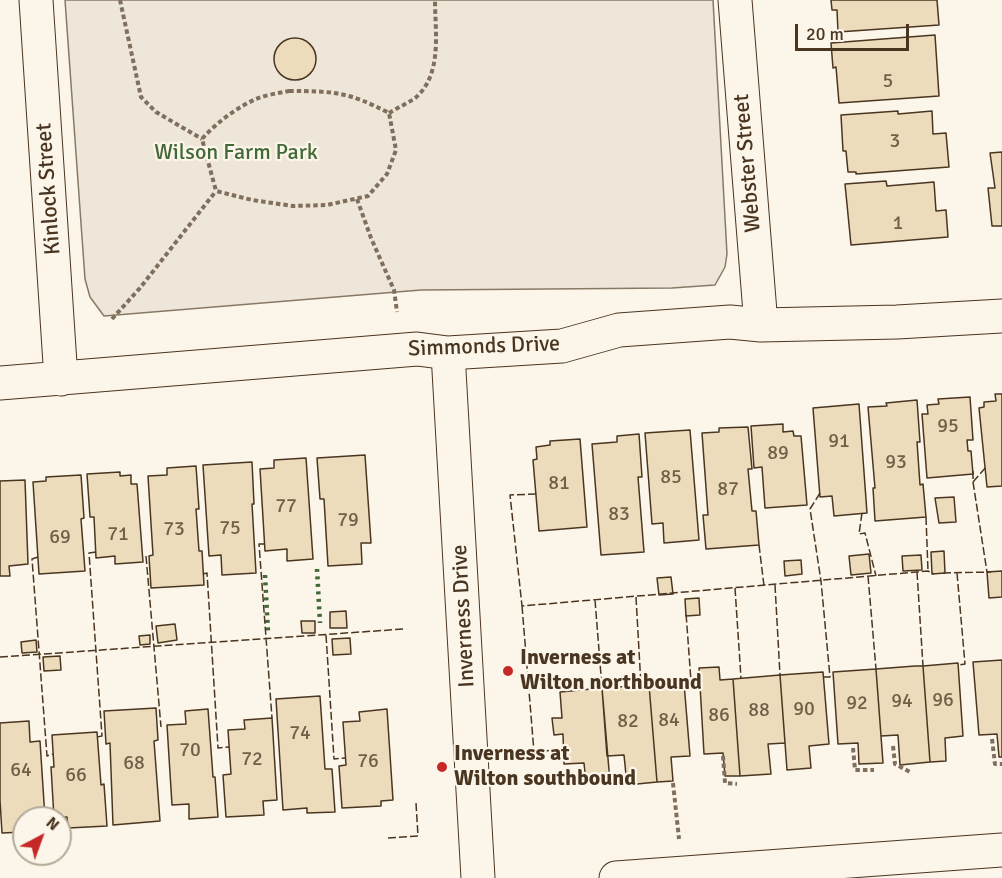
<!DOCTYPE html>
<html>
<head>
<meta charset="utf-8">
<style>
	body { margin:0 }
	#map { position:relative; width:1002px; height:878px; overflow:hidden; background:#fbf6e9; font-family:Signika,sans-serif }
	canvas { display:block }
	.north { position:absolute; left:12px; top:806px; width:60px; height:60px; box-sizing:border-box; background:#fbf6e9; border:2px solid #b4a999; border-radius:50%; rotate:41deg; font-size:16px; font-weight:700; line-height:24px; text-align:center; color:#4a3520 }
	.north::after { content:''; display:block; margin:auto; width:21px; height:27px; background:#c62828; clip-path:polygon(50% 0,100% 100%,50% 72%,0 100%) }
	.scale { position:absolute; left:795px; top:24px; width:114px; height:27px; box-sizing:border-box; border:3px solid #4a3520; border-top:0; padding-left:8px; font-size:18px; line-height:21px; white-space:nowrap; color:#4a3520; -webkit-text-stroke:4px #fbf6e9; paint-order:stroke }
</style>
</head>
<body>
<div id="map">
<canvas width="1002" height="878"></canvas>
<div class="north">N</div>
<div class="scale">20 m</div>
</div>
<script>
const context = document.querySelector('canvas').getContext('2d');
context.lineJoin = 'round';
function paint(path, color) { context.fillStyle = color; context.fill(path, 'evenodd'); }
function strokePath(path, color, width, dash) { context.strokeStyle = color; context.lineWidth = width; context.lineCap = dash ? 'butt' : 'round'; context.setLineDash(dash || []); context.stroke(path); }
function write(font, color, halo, rows, align = 'center') {
  context.font = font + ' Signika,sans-serif'; context.lineWidth = 4.5; context.setLineDash([]); context.textBaseline = 'middle'; context.strokeStyle = halo; context.fillStyle = color; for (const [text, x, y, turn = 0] of rows) {
    context.save(); context.translate(x, y); context.rotate((+turn || 0) * Math.PI / 180); context.textAlign = isNaN(turn) ? turn : align; if (halo) context.strokeText(text, 0, 0); context.fillText(text, 0, 0); context.restore();
  }
}
const green = new Path2D(`
	M65,0H713L727,254L725,267L715,285L672,288L421,290L104,316L90,297L85,279Z`);
paint(green, '#ede6d9');
strokePath(green, '#887966', 1.5);
const building = new Path2D(`
	M831,0H937L939,25L838,32L837,10H832Z
	M935,35L939,96L839,103L836,67L833,68L831,43Z
	M274 59a21 21 0 1 1 42 0a21 21 0 1 1-42 0Z
	M898,111V114L932,111L933,134L946,133L949,167L856,174V172H848L846,151H843L841,115Z
	M1002,152V226H992L988,188H995L990,153Z
	M886,181L887,186L934,182L936,211L946,210L948,237L851,245L845,184Z
	M995,394H1002V486L987,487L979,408L984,407V402L996,401Z
	M970,397L973,440H967L968,451H971L973,474L927,478L922,414H928L927,405L939,404L938,399Z
	M917,400L920,442H917L920,485L923,484L926,517L875,521L873,488H875L868,407L887,406L886,403Z
	M859,404L867,513L834,516L832,496L820,497L813,408Z
	M783,424V432L793,431L794,436H801L807,505L765,508L762,467L754,468L751,426Z
	M748,427L752,469H748L752,511H756L759,545L706,549L703,515H708L702,433L719,432V428Z
	M690,430L699,540L664,543L663,523L652,524L645,433Z
	M639,434L642,477H638L644,552L601,555L592,444L617,442V436Z
	M580,439L587,527L539,531L533,460L537,459L536,447L550,445V441Z
	M365,455L371,543H361L362,564L328,566L324,499H320L317,458Z
	M306,458L313,559L287,561V549L265,551L260,469L274,468V460Z
	M252,462L254,504H252L256,573L222,575L221,555L209,556L203,465Z
	M196,466L199,509H196L199,551H202L204,585L151,588L149,556L153,555L148,476L167,475V468Z
	M120,472V476L131,475V484H137L143,562L115,564V556L96,558L94,517H90L87,474Z
	M81,475L84,518L81,519L85,571L39,574L33,482L46,481V477Z
	M25,480L28,564L9,566L10,576H0V481Z
	M954,497L956,522L939,523L935,498Z
	M944,551L945,573L932,574L931,552Z
	M869,554L871,573L851,575L849,556Z
	M921,555L922,570L903,571L902,556Z
	M801,560L802,574L785,576L784,561Z
	M1002,571V597L989,598L987,572Z
	M671,577L673,594L659,595L657,578Z
	M699,598L700,615L686,616L685,599Z
	M346,611L347,628H330V612Z
	M301,621H315V633H302Z
	M175,624L177,640L158,643L156,626Z
	M150,635V644L140,645L139,636Z
	M350,638L351,654L333,655L332,639Z
	M36,640L37,652L22,653L21,642Z
	M60,656L61,670L44,671L43,657Z
	M1002,660V757H999L997,734L979,735L973,662Z
	M958,663L963,736L945,738L946,761L930,762L923,666Z
	M915,666H923L930,762L900,765L898,735L881,736L876,669Z
	M719,667L720,680L733,679L740,776H725L723,753L704,754L699,668Z
	M876,669L883,763L859,764L858,743L838,744L833,672Z
	M823,672L829,744L809,746L811,768L787,770L780,675Z
	M780,675L785,743L768,744L771,774L740,776L733,679Z
	M684,683L690,756L671,757L673,781L657,782L649,685Z
	M649,685L657,782L627,785L624,755L607,756L602,688Z
	M602,688L610,782L586,784L584,763L564,764L563,734L554,735L552,718H562L560,692Z
	M320,696L325,769H332L335,812L307,813V808L283,810L276,699Z
	M156,708L158,740L154,741L160,821L113,825L110,743L106,744L104,711Z
	M208,709L213,777H215L218,817L189,819V804L172,805L167,725L186,724L185,711Z
	M387,709L393,800L381,801V806L342,808L339,766L346,765L343,722L360,721L359,712Z
	M272,718L277,800L263,801L264,815L226,817L223,775L231,774L228,730L245,729L244,720Z
	M29,721L30,742L40,741L45,818H24V832L2,833L0,800V723Z
	M97,732L101,785L104,784L107,826L68,828L67,817L54,818L51,767H54L52,735Z`);
paint(building, '#ecdcbc');
strokePath(building, '#4a3520', 1.5);
const minor = new Path2D(`
	M36,0L61,379
	M735,0L761,325
	M448,353L478,878
	M0,383L417,349L448,353L562,346L619,330L730,322L761,325L897,322L1002,316
	M616,878L1002,850`);
strokePath(minor, '#4a3520', 35);
strokePath(new Path2D(`
	M120,0L141,97L156,112L202,139
	M289,91C333,91 349,92 389,113L396,150L387,174L368,196L327,205L293,206L252,200L216,191L202,139C216,123 236,108 256,99C266,95 278,93 289,91Z
	M389,113C397,108 406,104 414,99C443,76 435,32 435,0
	M357,199L371,238L394,290L397,312
	M112,319L140,288L216,191
	M992,739L995,764H1002
	M893,746L895,764L912,773
	M853,748L855,770H874
	M723,756L725,783L737,784
	M673,783L679,839`), '#7f6f5c', 4, [4.5, 3]);
strokePath(minor, '#fbf6e9', 33);
strokePath(new Path2D(`
	M317,569L320,623
	M265,575L268,632`), '#436837', 4.5, [3, 4.5]);
strokePath(new Path2D(`
	M973,471V482L986,467
	M973,482L987,572
	M820,493L810,509L821,581L830,677H823
	M536,494L510,495L522,606L928,571L934,574
	M862,513L859,534L865,533L876,576
	M926,517L928,571
	M264,544H259L272,718
	M759,545L764,586
	M96,552L89,553L102,736L97,737
	M146,556L161,727
	M38,557L32,559L47,756L53,754
	M917,572L923,666
	M943,573L991,572
	M957,573L965,664L958,665
	M203,574L207,573L218,748L229,747
	M868,576L876,669
	M775,585L780,675
	M735,588L741,678
	M636,597L641,686
	M595,600L602,688
	M522,606L534,752L566,749
	M326,635L334,759L345,758
	M0,657L404,629
	M684,683L691,681L686,613
	M388,838L418,836L416,803`), '#4a3520', 1.5, [8, 3]);
for (const [x, y, r, color] of [
	[508,671,6,"#c62828"],
	[442,767,6,"#c62828"]
]) { const dot = new Path2D(); dot.arc(x, y, r, 0, 2 * Math.PI); context.fillStyle = color; context.fill(dot); strokePath(dot, '#fbf6e9', 2); }
write('20px', '#725f47', null, [
	["5",888,82],
	["3",895,142],
	["1",898,224],
	["95",948,427],
	["91",839,442],
	["89",778,454],
	["93",896,463],
	["85",671,478],
	["81",559,484],
	["87",728,490],
	["77",286,507],
	["83",619,515],
	["79",348,521],
	["75",230,529],
	["73",174,530],
	["71",118,535],
	["69",60,538],
	["96",943,701],
	["94",902,702],
	["92",857,704],
	["90",804,710],
	["88",759,711],
	["86",719,716],
	["84",669,721],
	["82",628,722],
	["74",300,734],
	["70",190,751],
	["72",252,760],
	["76",368,762],
	["68",134,764],
	["64",21,771],
	["66",76,776]
]);
write('22px', '#436837', '#fbf6e9', [
	["Wilson Farm Park",236,153]
]);
write('22px', '#4a3520', '#fbf6e9', [
	["Webster Street",748,163,-95],
	["Kinlock Street",49,189,-94],
	["Simmonds Drive",484,347,-2],
	["Inverness Drive",464,616,-93]
]);
write('bold 22px', '#4a3520', '#fbf6e9', [
	["Inverness at",520,658],
	["Wilton northbound",520,683],
	["Inverness at",454,754],
	["Wilton southbound",454,779]
], 'left');
</script>
</body>
</html>
